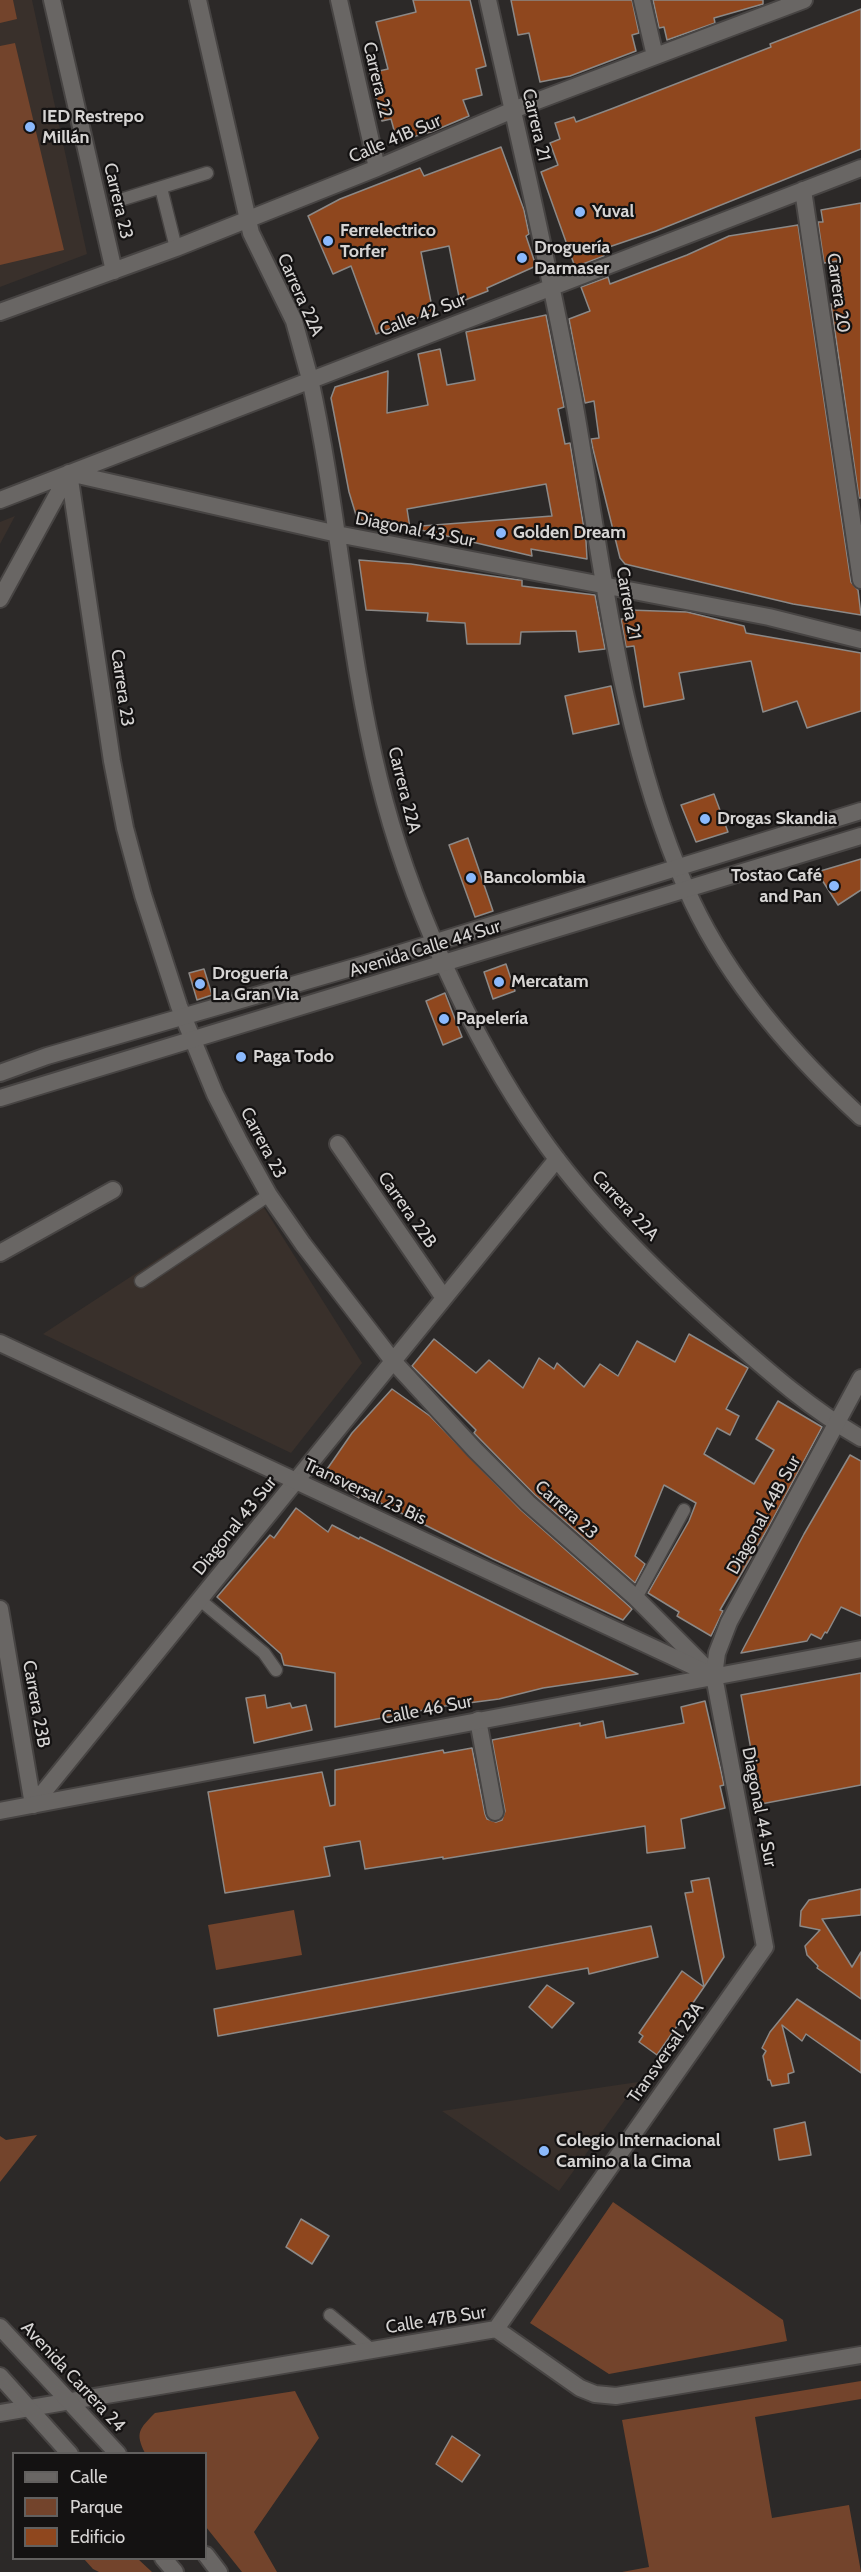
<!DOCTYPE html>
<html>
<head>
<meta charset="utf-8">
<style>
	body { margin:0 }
	#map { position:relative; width:861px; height:2572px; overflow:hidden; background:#2c2928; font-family:Cabin,sans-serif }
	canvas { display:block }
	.legend { position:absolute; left:12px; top:2452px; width:195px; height:108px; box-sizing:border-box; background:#141212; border:2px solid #62605f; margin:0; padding:8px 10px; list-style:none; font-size:18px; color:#d6d4d3 }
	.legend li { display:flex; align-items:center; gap:12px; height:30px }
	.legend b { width:30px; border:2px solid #62605f }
</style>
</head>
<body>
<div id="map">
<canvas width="861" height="2572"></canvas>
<ul class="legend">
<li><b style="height:8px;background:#696664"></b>Calle</li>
<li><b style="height:16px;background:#73442c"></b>Parque</li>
<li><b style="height:16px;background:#8f471e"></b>Edificio</li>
</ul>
</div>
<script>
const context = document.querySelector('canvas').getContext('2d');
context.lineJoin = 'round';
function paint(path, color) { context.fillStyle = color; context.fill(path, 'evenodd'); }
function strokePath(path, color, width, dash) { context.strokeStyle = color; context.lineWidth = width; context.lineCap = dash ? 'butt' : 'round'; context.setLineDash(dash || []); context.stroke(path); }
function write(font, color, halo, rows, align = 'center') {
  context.font = font + ' Cabin,sans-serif'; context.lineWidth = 4.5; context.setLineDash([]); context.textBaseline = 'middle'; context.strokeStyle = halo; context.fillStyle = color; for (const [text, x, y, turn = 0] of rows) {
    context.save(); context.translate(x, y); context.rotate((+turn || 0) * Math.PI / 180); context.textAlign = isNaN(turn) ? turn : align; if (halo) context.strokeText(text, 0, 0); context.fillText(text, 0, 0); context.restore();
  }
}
paint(new Path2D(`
	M0,0H32L87,254L0,287Z
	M15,516L0,544V522Z
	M256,1195L362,1363L291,1453L43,1334Z
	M638,2082L559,2191L442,2111Z`), '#39302b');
paint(new Path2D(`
	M0,0H13L17,19L0,23Z
	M15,43L64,250L0,265V46Z
	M294,1910L302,1955L216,1970L208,1925Z
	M37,2135L0,2182V2136L6,2140Z
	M613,2202L783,2320L787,2341L609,2374L530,2323Z
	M861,2381V2399L755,2417L772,2518L849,2505L861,2572H622L649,2567L622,2420Z
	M295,2391L319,2438L254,2532L277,2572H242L206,2527V2454L145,2453C135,2433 139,2429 155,2413Z
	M84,2559H138L152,2572H99L93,2569Z`), '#73442c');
const building = new Path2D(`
	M413,0H470L486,66L476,69L482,95L463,100L469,116L431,132L397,141L391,119L382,121L370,73L388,69L376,22L416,12Z
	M511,0H632L639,33L632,35L636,51L570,76L540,82L529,33L518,35Z
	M653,0H763V4L714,18L715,23L667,40L664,27L659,28Z
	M861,9V149L656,231L603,249L604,256L575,267L541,172L558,165L550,143L560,139L555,123L574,117L576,122L611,109L771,47L770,44Z
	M501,147L524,210L529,234L526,236L536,266L487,288L488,291L460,302L449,246L421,252L433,312L376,334L351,266L333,274L308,216L340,199L420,168L424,176Z
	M861,203V498H859L831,304L844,301L837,261L824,263L818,222H823L821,210Z
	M798,225L851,582L858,590L861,615L793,604L625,564L620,558L593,449L591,439L599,438L594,401L585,403L569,319L590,311L581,287L608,277L610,284L687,255L729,236Z
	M546,315L564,407L558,409L565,444L570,443L586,541L587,559L531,549L532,556L421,530V526L552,516L546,484L407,509L410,528L364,522L356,515L349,492L331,398L335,387L388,371L387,413L428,405L418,354L440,349L447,385L475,380L466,332Z
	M359,560L411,564L519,580H522V586L595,595L605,649L579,652L576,631L521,632L520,644H467L465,623L427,621L428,613L366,610Z
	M628,610L687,612L744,626L746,633L861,653V711L807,728L797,701L763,712L751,661L679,673L684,699L644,707L634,646L626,647L621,619H630Z
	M611,686L619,724L573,734L565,696Z
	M714,794L728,832L696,842L681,805Z
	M468,838L493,911L475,917L449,845Z
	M861,859V890L838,905L817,872Z
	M506,964L515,991L493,999L484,972Z
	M204,969L212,995L197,1000L189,973Z
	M445,993L462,1037L443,1045L426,1001Z
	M689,1334L748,1368L726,1409L739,1416L730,1435L717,1428L704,1454L754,1484L774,1450L756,1439L778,1401L822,1427L768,1528L720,1610L723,1611L711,1636L677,1616L679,1612L648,1593L689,1521L696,1503L664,1485L635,1556L645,1564L635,1583L535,1495L474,1433L476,1430L412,1366L434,1339L476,1373L489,1360L523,1388L539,1358L554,1369L557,1363L584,1387L600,1364L618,1376L637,1341L675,1362Z
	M392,1389L430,1416L521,1510L629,1606L632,1609L623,1620L493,1559L387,1506L361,1494L359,1498L323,1475L352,1433Z
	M850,1455L861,1461V1616L841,1607L827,1633L825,1632L821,1639L811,1634L807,1641L741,1653L804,1534Z
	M296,1508L328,1532L332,1525L359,1539L360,1537L638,1674L543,1688L499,1699L445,1706L335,1727V1673L284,1665L281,1654L217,1597L270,1535L274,1538Z
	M861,1673V1785L761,1804L741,1695Z
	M265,1695L267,1708L290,1703L292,1708L306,1705L312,1730L254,1743L246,1698Z
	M705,1701L721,1771L724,1785L720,1786L725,1808L681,1819L685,1848L647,1853L645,1826L443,1859V1857L365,1869L360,1841L324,1847L330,1876L225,1893L208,1792L322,1772L330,1806L335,1805V1770L443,1750L444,1753L472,1748L485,1814L487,1819L496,1822L502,1820L505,1811L492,1740L580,1723V1726L603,1721L606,1738L684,1723L681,1707Z
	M709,1878L724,1957L704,1987L685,1893L693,1892L691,1881Z
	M861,1889V1915L822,1919L852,1967L861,1952V1999L817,1968L818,1966L807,1955L805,1946L820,1930L800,1926L801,1911L809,1900Z
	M651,1926L658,1957L589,1974L588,1968L218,2036L214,2009Z
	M682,1971L704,1987L657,2055L639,2042L643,2036L639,2033Z
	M547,1985L574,2003L552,2028L529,2007Z
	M797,1999L861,2041V2073L806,2034L802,2041L782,2025L794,2072L788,2074L789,2083L772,2086L770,2080H768L763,2056L766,2051L762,2048L770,2032Z
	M805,2122L811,2155L779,2160L774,2129Z
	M301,2219L329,2236L312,2264L286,2247Z
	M452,2436L480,2455L462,2482L436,2464Z`);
paint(building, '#8f471e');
strokePath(building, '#8c8987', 1.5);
const service = new Path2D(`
	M161,188L176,248
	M117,201L207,173
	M141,1281L269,1195
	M636,1598L684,1510
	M200,1600L264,1653L276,1670
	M330,2315L372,2350`);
const minor = new Path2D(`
	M52,0L114,271
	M198,0L251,233L294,321L310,379C339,512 347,648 379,779C407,896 471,1038 540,1136C591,1209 661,1277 728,1336C770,1373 812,1410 861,1438
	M339,0L377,168
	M488,0C518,134 549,267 574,401C603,565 619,734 686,888C724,976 791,1053 861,1117
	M642,0L655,56
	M803,190L861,580
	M0,312L176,248L377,168L513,110L804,0
	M69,473L112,761L125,828L143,895L179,1006L215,1094L238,1139L269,1195L303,1244L393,1361L475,1450L528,1503L636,1598L712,1674
	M69,473L342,535L769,617L861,640
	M0,500L861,168
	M0,599L69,473
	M338,1144L444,1298
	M0,1253L113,1190
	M0,1609L33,1805
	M478,1720L495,1812
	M33,1805L557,1159`);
const tertiary = new Path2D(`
	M0,1343L714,1676
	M0,1811L861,1649
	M496,2329L765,1947L714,1676L717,1653L729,1622L861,1378
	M0,2413L496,2329L580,2388L595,2394L616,2396L861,2355`);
const secondary = new Path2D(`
	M0,1073L47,1056L365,964L861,811
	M0,1098L861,836
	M0,2327L118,2454
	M0,2376L70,2454
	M206,2555L219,2572
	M163,2558L175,2572`);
strokePath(service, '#474443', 15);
strokePath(minor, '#474443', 20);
strokePath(tertiary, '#474443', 20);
strokePath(secondary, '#474443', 20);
strokePath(service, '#696664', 12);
strokePath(minor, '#696664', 16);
strokePath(tertiary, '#696664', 16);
strokePath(secondary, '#696664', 16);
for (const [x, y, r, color] of [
	[30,127,6,"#8bb9fc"],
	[580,212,6,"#8bb9fc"],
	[328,241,6,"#8bb9fc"],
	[522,258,6,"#8bb9fc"],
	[501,533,6,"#8bb9fc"],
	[705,819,6,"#8bb9fc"],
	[471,878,6,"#8bb9fc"],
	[834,886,6,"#8bb9fc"],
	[499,982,6,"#8bb9fc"],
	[200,984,6,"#8bb9fc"],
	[444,1019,6,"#8bb9fc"],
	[241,1057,6,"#8bb9fc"],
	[544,2151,6,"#8bb9fc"]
]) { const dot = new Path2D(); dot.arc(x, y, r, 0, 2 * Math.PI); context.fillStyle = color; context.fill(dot); strokePath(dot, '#141212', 2); }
write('18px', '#d6d4d3', '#141212', [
	["Carrera 22",377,80,77],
	["Carrera 21",536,125,77],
	["Calle 41B Sur",395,139,-23],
	["Carrera 23",118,201,77],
	["Carrera 20",838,293,82],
	["Carrera 22A",300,295,66],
	["Calle 42 Sur",423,315,-21],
	["Diagonal 43 Sur",415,530,11],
	["Carrera 21",628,603,80],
	["Carrera 23",122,688,82],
	["Carrera 22A",404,790,76],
	["Avenida Calle 44 Sur",425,949,-17],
	["Carrera 23",263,1143,62],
	["Carrera 22A",625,1206,47],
	["Carrera 22B",407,1210,55],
	["Transversal 23 Bis",365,1492,25],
	["Carrera 23",566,1510,42],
	["Diagonal 44B Sur",764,1515,-61],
	["Diagonal 43 Sur",235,1526,-51],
	["Carrera 23B",36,1704,80],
	["Calle 46 Sur",427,1710,-11],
	["Diagonal 44 Sur",759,1807,79],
	["Transversal 23A",666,2053,-55],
	["Calle 47B Sur",436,2320,-9],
	["Avenida Carrera 24",73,2377,47]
]);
write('bold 18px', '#d6d4d3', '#141212', [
	["IED Restrepo",42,117],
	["Millán",42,138],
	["Yuval",592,212],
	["Ferrelectrico",340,231],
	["Torfer",340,252],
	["Droguería",534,248],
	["Darmaser",534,269],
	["Golden Dream",513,533],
	["Drogas Skandia",717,819],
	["Tostao Café",822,876,"right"],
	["and Pan",822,897,"right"],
	["Bancolombia",483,878],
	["Droguería",212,974],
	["La Gran Via",212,995],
	["Mercatam",511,982],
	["Papelería",456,1019],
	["Paga Todo",253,1057],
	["Colegio Internacional",556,2141],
	["Camino a la Cima",556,2162]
], 'left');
</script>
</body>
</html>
